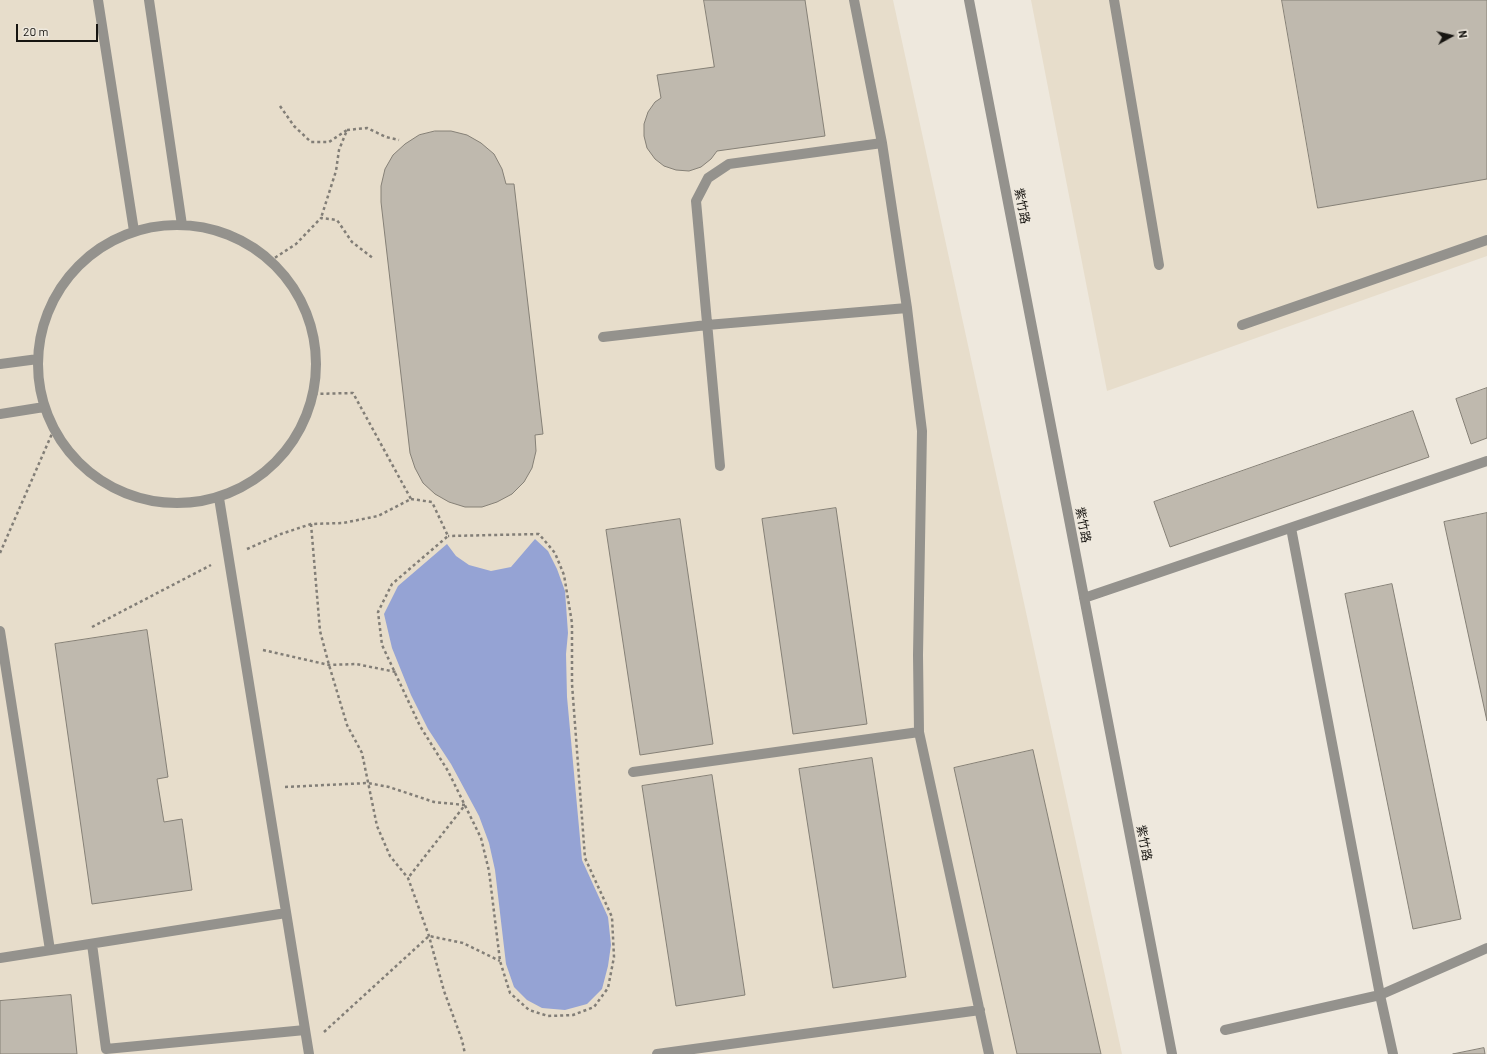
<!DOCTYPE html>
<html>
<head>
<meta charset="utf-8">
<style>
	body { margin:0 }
	#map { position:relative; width:1487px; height:1054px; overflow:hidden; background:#eee8dd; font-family:Barlow,sans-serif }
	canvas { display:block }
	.north { position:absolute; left:1431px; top:16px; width:40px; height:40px; -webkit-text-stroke:3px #eee8dd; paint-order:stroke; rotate:82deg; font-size:11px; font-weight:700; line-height:16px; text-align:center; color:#171511 }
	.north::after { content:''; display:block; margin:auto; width:14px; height:18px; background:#171511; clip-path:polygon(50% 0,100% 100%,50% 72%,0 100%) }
	.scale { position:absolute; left:16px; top:24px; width:82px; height:18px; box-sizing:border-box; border:2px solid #171511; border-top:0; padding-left:5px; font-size:12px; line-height:14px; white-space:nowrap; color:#171511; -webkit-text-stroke:3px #eee8dd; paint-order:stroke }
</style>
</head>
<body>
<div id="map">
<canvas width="1487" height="1054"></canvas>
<div class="north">N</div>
<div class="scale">20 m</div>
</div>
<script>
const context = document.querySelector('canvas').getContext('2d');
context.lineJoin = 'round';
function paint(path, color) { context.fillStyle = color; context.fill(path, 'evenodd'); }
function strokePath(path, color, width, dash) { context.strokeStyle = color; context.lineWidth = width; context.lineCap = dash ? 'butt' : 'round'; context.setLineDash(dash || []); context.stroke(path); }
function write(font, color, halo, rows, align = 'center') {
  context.font = font + ' Barlow,"Noto Sans SC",sans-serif'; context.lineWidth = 3; context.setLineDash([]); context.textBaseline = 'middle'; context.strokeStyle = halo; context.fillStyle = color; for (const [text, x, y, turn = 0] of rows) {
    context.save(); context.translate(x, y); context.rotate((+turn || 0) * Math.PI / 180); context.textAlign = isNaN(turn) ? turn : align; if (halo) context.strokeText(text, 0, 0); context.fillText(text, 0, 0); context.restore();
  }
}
paint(new Path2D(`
	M0,0H893L1122,1054H0Z
	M1031,0H1487V256L1107,391Z`), '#e7ddcb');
paint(new Path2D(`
	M535,539L548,551L557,569L565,591L568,633L566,654L567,697L582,860L608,917L611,945L608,966L602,989L587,1004L565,1010L542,1008L527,1000L514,987L506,964L495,870L489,843L479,816L451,764L428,729L411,695L392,648L384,614L398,586L447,544L456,556L469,565L491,571L511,567Z`), '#95a3d4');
const building = new Path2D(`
	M704,0H805L825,136L717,151L711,159L701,167L689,171L676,170L664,166L655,159L647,148L644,136V124L648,112L655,102L661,98L657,75L714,67Z
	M1282,0H1487V179L1318,208Z
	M435,131H451L467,135L481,143L494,154L502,169L506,184H514L543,434L535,435L536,451L532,468L524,482L512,494L497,502L482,507H465L449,502L435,494L423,483L415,468L410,453L381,202V186L385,169L393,155L405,144L419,135Z
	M1487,388V438L1471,444L1456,399Z
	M1413,411L1429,457L1170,547L1154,502Z
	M836,508L867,724L793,734L762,519Z
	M1487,513V721L1444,522Z
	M680,519L713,744L640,755L606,530Z
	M1392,584L1461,919L1413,929L1345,594Z
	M147,630L168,777L157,779L164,822L182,819L192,890L92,904L55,644Z
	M1033,750L1101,1054H1017L954,768Z
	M872,758L906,977L833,988L799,769Z
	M712,775L745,995L676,1006L642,786Z
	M71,995L77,1054H0V1001Z
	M1484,1048L1485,1054H1453Z`);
paint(building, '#bfb9ae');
strokePath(building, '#868177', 1);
strokePath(new Path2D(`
	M280,106L294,126L311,142H329L347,130L339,150L336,171L321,218
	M347,130L367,128L386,137L399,140
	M270,261L296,244L321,218L337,220L352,242L374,259
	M411,499L432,502L448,536L392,584L378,612L382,645L420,726L448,771L481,838L489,871L500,961L510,993L529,1010L548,1016L573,1015L594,1007L608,988L614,957L612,917L585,858L572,684V623L564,575L555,553L539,534L448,536
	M311,524L320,631L329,665L347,725L362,753L377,826L390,856L408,878L429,936L444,991L462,1040L465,1054
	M247,549L281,534L311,524L343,523L378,516L411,499L353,393L313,394
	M0,553L54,429
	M92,627L211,565
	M263,650L329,665L356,664L396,672
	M285,787L368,783L389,787L434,802L465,805L408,878
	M324,1032L429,936L463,943L500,961`), '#827e77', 2.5, [3, 3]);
strokePath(new Path2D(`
	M98,0L134,231
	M149,0L182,225
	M854,0L882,143L907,308L922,431L918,655L919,732L989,1054
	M969,0L1172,1054
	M1114,0L1159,265
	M38 364a139 139 0 1 1 278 0a139 139 0 1 1-278 0Z
	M1242,325L1487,240
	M603,337L707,325L907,308
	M0,364L38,359
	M0,414L44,407
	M720,466L696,201L708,178L729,164L882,143
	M219,498L309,1054
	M1291,528L1380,995L1393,1054
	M1084,598L1487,461
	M0,631L50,950
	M633,772L919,732
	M92,944L106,1049L305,1030
	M0,958L286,913
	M1225,1030L1380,995L1487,948
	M657,1054L980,1010`), '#94928d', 10);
write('12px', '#171511', '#eee8dd', [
	["紫竹路",1022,206,79],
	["紫竹路",1083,525,79],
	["紫竹路",1144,843,79]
]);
</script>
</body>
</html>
